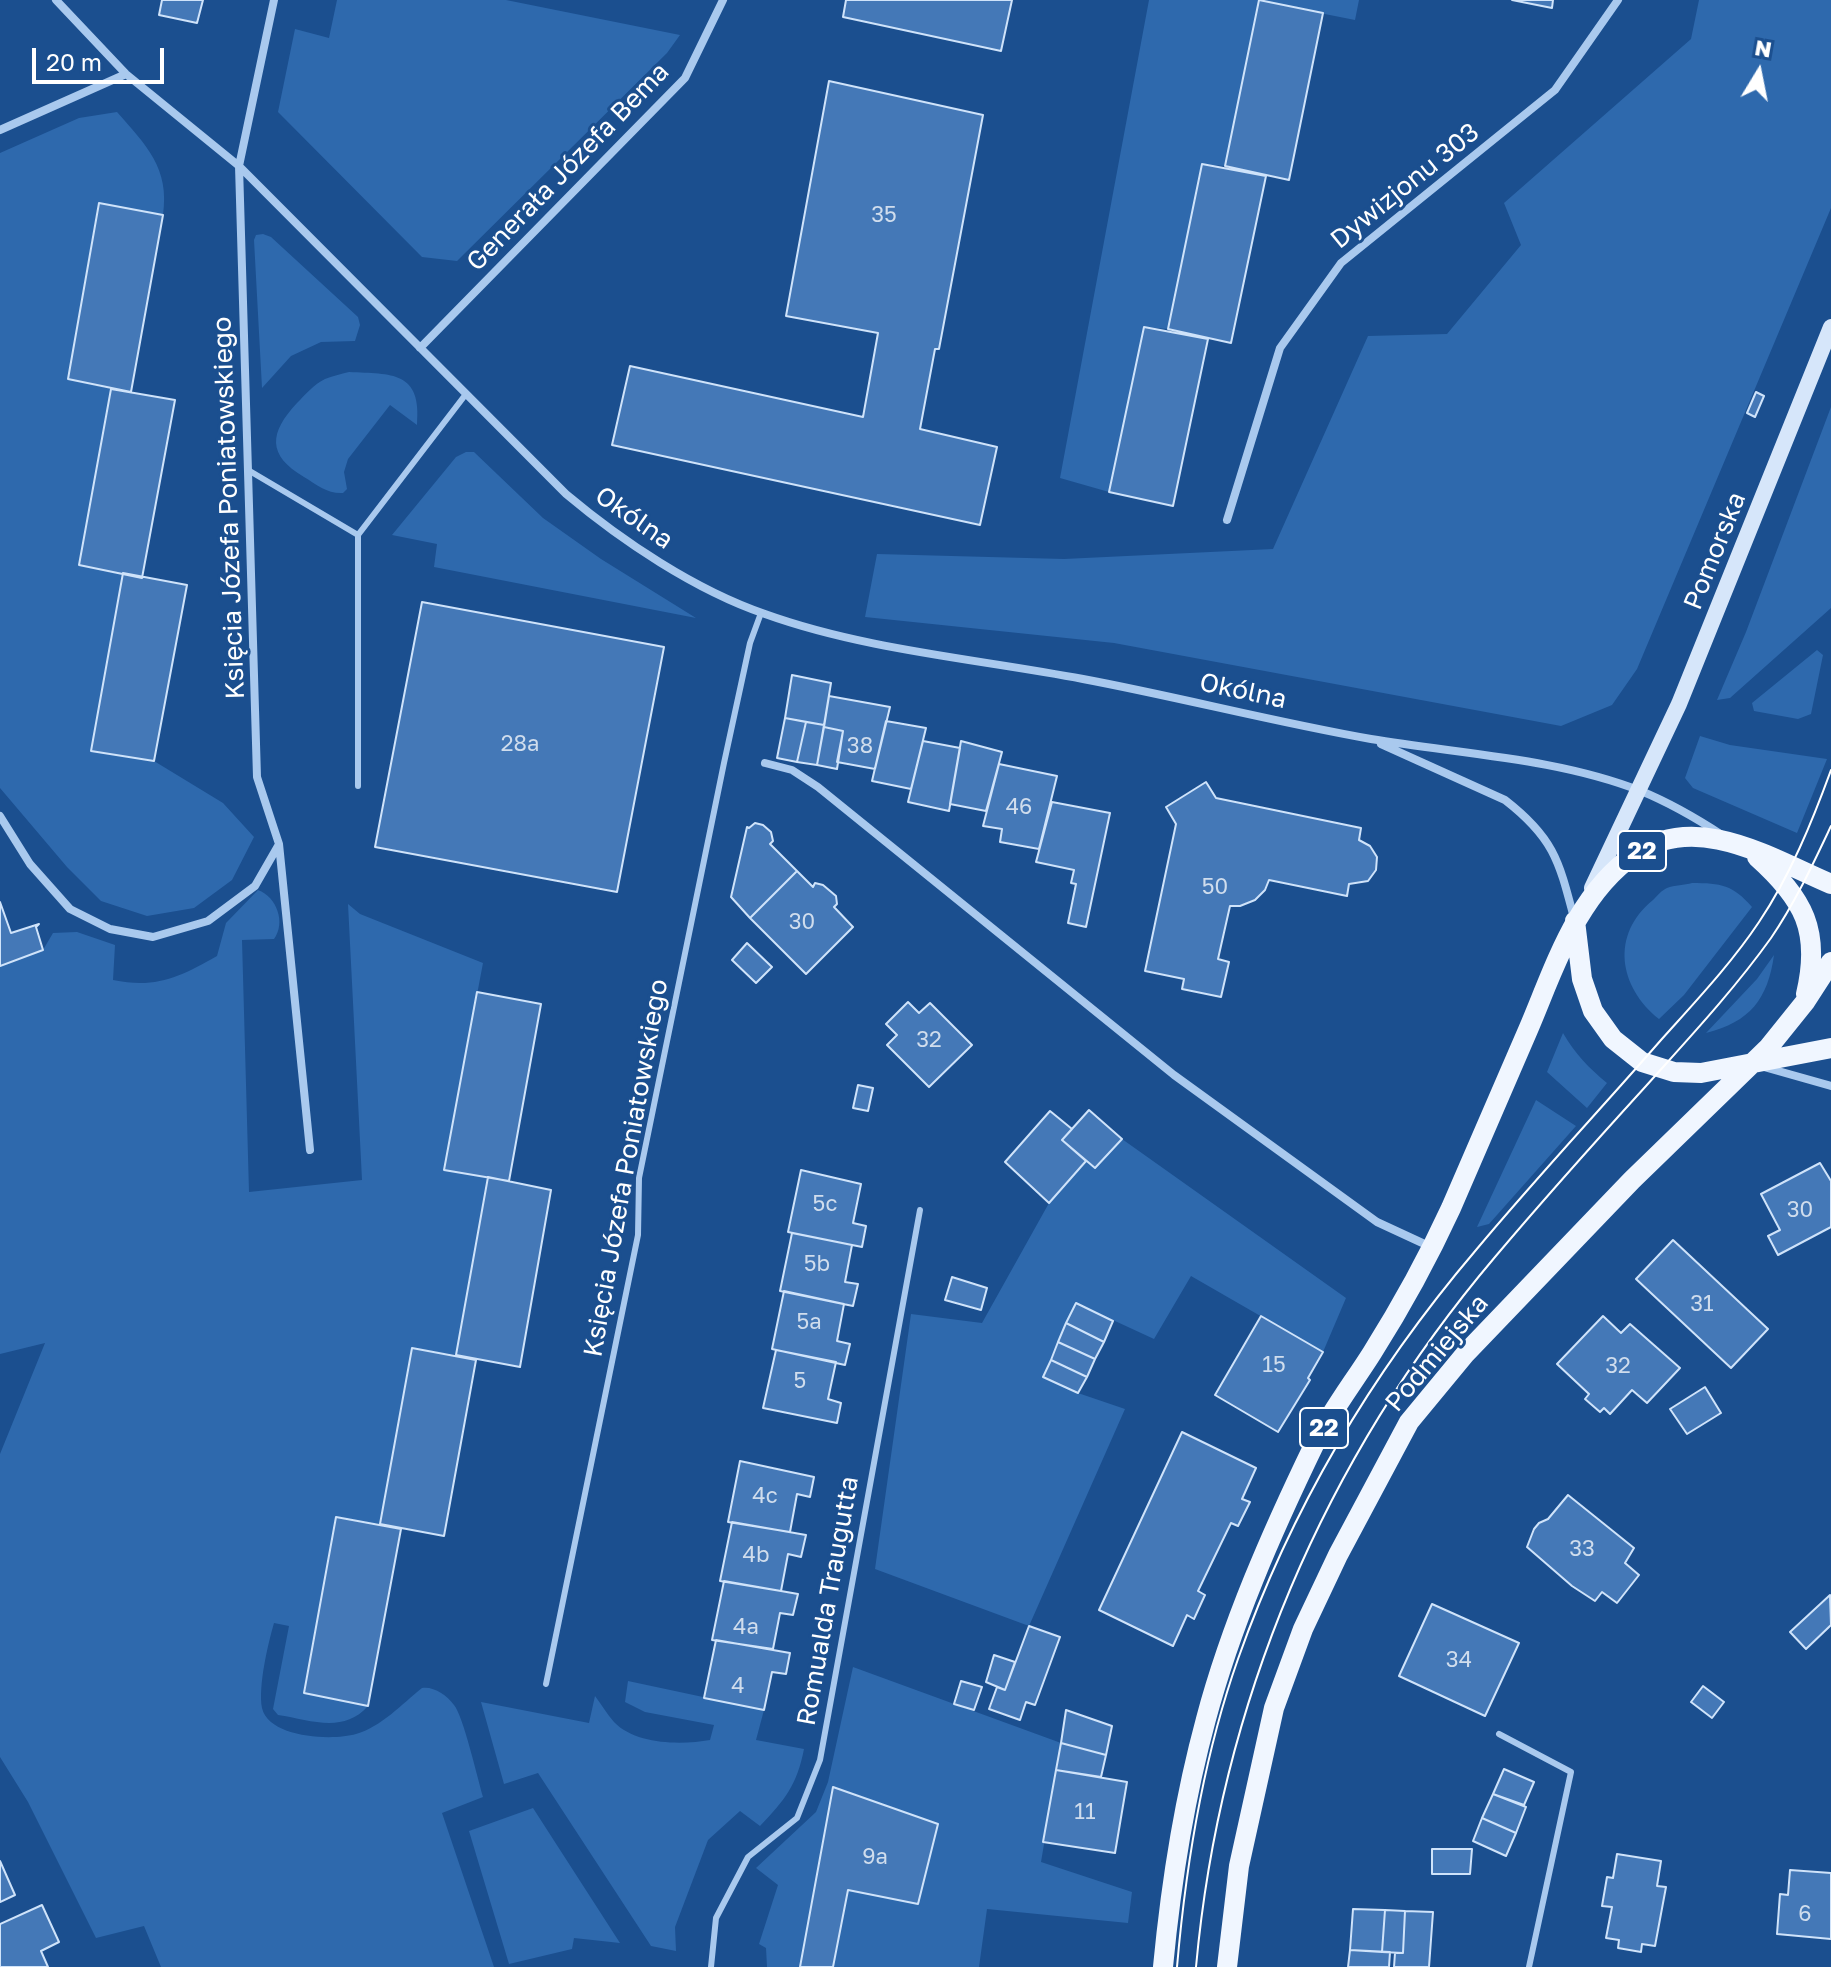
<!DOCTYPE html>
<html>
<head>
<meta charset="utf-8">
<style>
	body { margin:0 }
	#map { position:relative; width:1831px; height:1967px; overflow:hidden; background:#1b4f8f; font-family:"Golos Text",sans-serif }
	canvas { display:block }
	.north { position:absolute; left:1719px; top:32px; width:80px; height:80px; -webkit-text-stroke:6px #1b4f8f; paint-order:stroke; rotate:10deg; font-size:22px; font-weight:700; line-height:32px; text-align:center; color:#fff }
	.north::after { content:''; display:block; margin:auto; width:28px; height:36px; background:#fff; clip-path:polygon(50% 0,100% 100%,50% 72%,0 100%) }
	.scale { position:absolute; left:32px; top:48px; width:132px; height:36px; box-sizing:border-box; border:4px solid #fff; border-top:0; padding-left:10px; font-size:24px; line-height:28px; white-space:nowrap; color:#fff; -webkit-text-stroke:6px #1b4f8f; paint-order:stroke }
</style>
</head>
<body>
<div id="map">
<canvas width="1831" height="1967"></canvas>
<div class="north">N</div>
<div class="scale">20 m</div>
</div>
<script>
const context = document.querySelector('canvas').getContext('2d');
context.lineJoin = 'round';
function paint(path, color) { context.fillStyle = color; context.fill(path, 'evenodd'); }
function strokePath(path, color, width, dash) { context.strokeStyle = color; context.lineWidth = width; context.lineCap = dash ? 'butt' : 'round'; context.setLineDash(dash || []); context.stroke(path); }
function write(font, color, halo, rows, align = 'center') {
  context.font = font + ' "Golos Text",sans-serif'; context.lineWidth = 6; context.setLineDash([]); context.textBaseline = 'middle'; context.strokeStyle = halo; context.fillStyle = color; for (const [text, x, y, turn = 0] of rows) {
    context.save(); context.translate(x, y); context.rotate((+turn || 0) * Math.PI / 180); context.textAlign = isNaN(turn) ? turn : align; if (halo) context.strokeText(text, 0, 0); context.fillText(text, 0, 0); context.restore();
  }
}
paint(new Path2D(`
	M337,0H506L680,35L667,53L457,261L422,257L278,112L295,29L329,38Z
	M1149,0H1359L1355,20L1259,1L1225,166L1202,164L1168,329L1144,327L1109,492L1060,478Z
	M1699,0H1831V208L1637,669L1612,705L1561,726L1114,643L865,617L877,554L1064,559L1273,549L1368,336L1447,334L1521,245L1504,203L1691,39Z
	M117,112C146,145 170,168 163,215L98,204L68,379L111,389L79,565L123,573L91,751L154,761L223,803L254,837L232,880L194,908L147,916L101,901L67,867L0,788V153L79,118Z
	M263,234L271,237L358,317L360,325L355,341L321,342L291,356L262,388L254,240L256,235Z
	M349,372C392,374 422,371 417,425L390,405L348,459L344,472L347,489L343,493C328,494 317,485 304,477C267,455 269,433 297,403C305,395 314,384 325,379C332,376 341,374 349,372Z
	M1831,407V608L1730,698L1717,700L1746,632Z
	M466,452H474L543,518L601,559L696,618L434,567L437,544L392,535L456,457Z
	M1817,650L1823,655L1811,714L1798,719L1754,711L1752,703Z
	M1700,736L1730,745L1827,759L1797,833L1693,788L1685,778Z
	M1692,883C1721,883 1733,885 1752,907L1684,995L1659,1019C1619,987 1610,935 1653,900C1657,896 1662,890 1667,888C1674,885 1685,885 1692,883Z
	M258,890C277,897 286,923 274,939L242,940L249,1192L362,1180L348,904L360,914L483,963L444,1169L488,1177L456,1355L412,1348L380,1524L336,1518L304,1693L368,1706C343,1734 311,1720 278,1715L273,1709L289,1626L274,1623C268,1644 258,1686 262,1708C269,1738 332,1741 356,1734C381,1727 402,1704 422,1688C433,1686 447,1695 454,1705C463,1715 478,1780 483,1797L442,1813L494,1967H161L144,1926L96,1938L28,1802L0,1757V1454L45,1343L0,1354V966L43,950L53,933L77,932L115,945L113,980C156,989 180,977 217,956L226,923Z
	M1774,955C1768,999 1750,1022 1706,1033L1757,979Z
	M1563,1033C1575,1054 1589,1068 1607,1083L1587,1108L1547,1072Z
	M1536,1100L1576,1126L1489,1224L1477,1227Z
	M1122,1139L1346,1298L1323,1352L1191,1276L1154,1339L1076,1303L1043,1377L1078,1393L1125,1409L1029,1626L875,1569L911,1314L982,1323L1049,1203L1086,1161L1095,1168Z
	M853,1667L1061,1743L1041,1862L1132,1892L1128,1923L987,1909L979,1967H833L848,1890L918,1904L938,1824L833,1787L800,1967H767L766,1948L759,1944L778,1885L756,1868L816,1812L828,1782Z
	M628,1681L764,1710L756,1740L804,1749C797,1785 785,1800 760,1826L740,1811L708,1840L675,1927L676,1951L651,1946L538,1773L504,1784L481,1702L589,1723L595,1696C601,1704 607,1714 614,1722C636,1745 682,1745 710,1740L714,1725L645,1712L625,1702Z
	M533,1808L620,1943L574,1938L572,1949L509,1964L469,1831Z`), '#2e69ad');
const building = new Path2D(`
	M162,0H203L197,23L159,15Z
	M846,0H1012L1001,51L843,17Z
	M1259,0L1323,13L1289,180L1225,166Z
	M1512,0H1553L1552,8Z
	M829,81L983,115L939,349H935L920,429L997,447L980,525L612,445L630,366L863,417L878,333L786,316Z
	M1202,164L1266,176L1231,343L1168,329Z
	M99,203L163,215L131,392L68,379Z
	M1144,327L1208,339L1173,506L1109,492Z
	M111,389L175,400L142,578L79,565Z
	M1756,392L1764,396L1755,417L1747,413Z
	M123,573L187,585L154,761L91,751Z
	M422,602L664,647L617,892L375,847Z
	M792,675L831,683L824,725L785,718Z
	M829,696L890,707L875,769L837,762L843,731L824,727Z
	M785,718L806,722L797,762L777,758Z
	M886,721L926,728L911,789L872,781Z
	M806,722L824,725L817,765L797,762Z
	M824,727L843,731L837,769L817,765Z
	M923,741L960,748L949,811L908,802Z
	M961,741L1002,752L986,811L950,804Z
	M999,764L1057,776L1039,849L1000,842L1002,829L983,826Z
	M1206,782L1216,798L1361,828L1359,840L1370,846L1377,857L1376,870L1368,881L1349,884L1347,896L1269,880L1265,890L1255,900L1240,906H1230L1218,959L1229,962L1221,997L1182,989L1184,979L1145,971L1176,824L1166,807Z
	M1052,802L1110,813L1086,927L1068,923L1076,884L1071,883L1074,870L1036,862Z
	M755,823L763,825L771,832L773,841L770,844L797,871L750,918L731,897L747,827L749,828Z
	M797,871L813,887L815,883L823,885L836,896L837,904L834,907L853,927L806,974L750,918Z
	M0,902L11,933L39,924L36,927L43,950L0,966Z
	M747,943L772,967L756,983L732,960Z
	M477,992L541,1004L509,1181L444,1170Z
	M908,1002L919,1013L930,1003L972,1045L929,1087L887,1045L897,1035L886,1024Z
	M858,1085L873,1088L868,1111L853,1108Z
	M1089,1110L1122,1139L1095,1168L1062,1140Z
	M1050,1111L1072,1129L1062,1140L1086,1161L1049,1203L1005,1162Z
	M1820,1163L1831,1181V1227L1778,1255L1768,1236L1780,1230L1761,1194Z
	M801,1170L861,1184L853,1223L866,1226L862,1247L788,1232Z
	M488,1177L551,1190L520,1367L456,1355Z
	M792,1233L852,1245L845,1282L858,1284L853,1306L780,1291Z
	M1673,1240L1768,1329L1731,1368L1636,1279Z
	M952,1277L987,1288L981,1310L945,1300Z
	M784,1291L844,1304L837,1341L850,1344L845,1365L772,1349Z
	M1076,1303L1113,1321L1104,1342L1066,1323Z
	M1261,1316L1323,1352L1308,1378L1310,1380L1278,1432L1215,1395Z
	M1603,1316L1621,1333L1630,1324L1680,1368L1647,1403L1632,1390L1610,1414L1604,1408L1600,1412L1585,1399L1589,1394L1557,1364Z
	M1066,1323L1104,1342L1095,1359L1058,1342Z
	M1058,1342L1095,1359L1087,1377L1051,1360Z
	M412,1348L476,1360L444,1536L380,1524Z
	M776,1350L836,1362L828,1399L841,1403L837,1423L763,1408Z
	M1051,1360L1087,1377L1078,1393L1043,1377Z
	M1705,1387L1721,1413L1687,1434L1670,1409Z
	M1182,1432L1256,1468L1242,1499L1250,1502L1238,1526L1231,1523L1198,1591L1205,1595L1194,1619L1187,1615L1173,1646L1099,1610Z
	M740,1461L814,1477L810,1497L797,1494L790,1532L728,1522Z
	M1568,1495L1634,1548L1625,1563L1639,1575L1617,1603L1602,1592L1595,1601L1572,1586L1527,1547L1534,1529L1539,1523L1548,1519Z
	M336,1517L401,1529L368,1706L304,1693Z
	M732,1522L806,1535L801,1557L788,1554L781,1591L720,1581Z
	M724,1581L798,1594L793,1615L780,1613L773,1649L712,1640Z
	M1830,1595L1831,1625L1806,1649L1790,1632Z
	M1432,1604L1519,1643L1485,1716L1399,1676Z
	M1029,1626L1060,1637L1035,1705L1026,1702L1020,1720L989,1709L997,1687L1005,1690Z
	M716,1640L790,1653L786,1674L772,1672L764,1710L704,1698Z
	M994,1655L1015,1662L1005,1690L986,1682Z
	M961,1681L982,1687L974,1710L954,1704Z
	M1703,1686L1724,1702L1712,1718L1691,1702Z
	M1066,1710L1112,1726L1106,1755L1061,1743Z
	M1061,1743L1106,1755L1101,1777L1056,1770Z
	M1504,1769L1534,1782L1524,1805L1493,1794Z
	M1056,1770L1127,1782L1115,1853L1043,1842Z
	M833,1787L938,1824L918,1904L848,1890L833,1967H800Z
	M1493,1794L1526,1807L1516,1833L1482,1818Z
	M1482,1818L1516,1833L1506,1856L1473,1841Z
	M1432,1849H1472L1470,1874H1432Z
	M1617,1854L1661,1861L1657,1886L1666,1887L1655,1946L1642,1944L1641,1952L1618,1948L1619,1940L1606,1938L1612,1907L1602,1906L1607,1877L1613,1878Z
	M0,1861L15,1895L0,1902Z
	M1790,1870L1831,1873V1939L1777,1934L1780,1894L1788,1895Z
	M42,1905L59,1942L41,1951L48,1967H0V1924Z
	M1353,1909L1385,1910L1382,1952L1350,1950Z
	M1385,1910L1405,1911L1403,1953L1382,1952Z
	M1405,1911L1433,1912L1429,1967H1394L1395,1953H1403Z
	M1350,1950L1390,1952L1389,1967H1348Z`);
paint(building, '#4478b7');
strokePath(building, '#cfe3fa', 2);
strokePath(new Path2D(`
	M248,470L358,535
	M358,786V535L466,394
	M546,1684L638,1235L639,1178L724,763L750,643L761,613
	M1499,1734L1571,1772L1529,1967
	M711,1967L716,1918L748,1857L797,1818L820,1760L920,1210`), '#a9c9ee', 6);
strokePath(new Path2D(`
	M56,0L126,74L239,166L566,494C622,541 695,590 765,614C865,650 978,659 1083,679C1179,697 1274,722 1371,739C1460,754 1557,758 1641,791C1670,803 1696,818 1722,835
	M274,0L239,166L257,777L279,844L310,1150
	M0,130L126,74
	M420,348L685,78L723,0
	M1227,520L1280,348L1341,263L1555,90L1618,0
	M1381,744L1505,800C1554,838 1559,861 1574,918
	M765,763L792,770L818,787L1174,1075L1377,1222L1431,1247
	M0,816L30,864L70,909L110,929L153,937L208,921L255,886L278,846
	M1764,1067L1831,1086`), '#a9c9ee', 8);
strokePath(new Path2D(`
	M1592,888L1679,704L1831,327`), '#d6e6fa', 16);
strokePath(new Path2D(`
	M1757,857C1804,899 1821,931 1806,994
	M1575,921L1582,979L1593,1011L1613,1039L1642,1062L1674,1072L1701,1073L1831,1048
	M1163,1967C1171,1883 1184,1800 1206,1719C1231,1625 1272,1532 1314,1445C1330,1413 1353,1383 1372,1353C1401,1307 1428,1258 1451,1208C1477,1149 1502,1089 1528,1030C1555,967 1576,895 1635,854C1697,811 1772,859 1831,884
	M1227,1967L1239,1866L1274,1708L1303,1629L1338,1555L1409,1422L1466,1353L1632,1180L1768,1048L1805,1002L1831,962`), '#f0f6ff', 20);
strokePath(new Path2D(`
	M1177,1967C1186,1863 1203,1758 1238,1659C1291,1509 1373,1371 1476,1250C1536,1178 1600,1110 1661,1040C1695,1002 1731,964 1759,922C1790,876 1812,822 1831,770
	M1196,1967C1220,1703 1324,1459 1495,1257C1544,1199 1595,1142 1646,1086C1689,1038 1733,991 1771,938C1795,903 1813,864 1831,826`), '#fff', 2);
write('22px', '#d0dded', null, [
	["35",884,215],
	["28a",520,744],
	["38",860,746],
	["46",1019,807],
	["50",1215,887],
	["30",802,922],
	["32",929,1040],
	["5c",825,1204],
	["30",1800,1210],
	["5b",817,1264],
	["31",1702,1304],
	["5a",809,1322],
	["15",1274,1365],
	["32",1618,1366],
	["5",800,1381],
	["4c",765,1496],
	["33",1582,1549],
	["4b",756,1555],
	["4a",746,1627],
	["34",1459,1660],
	["4",738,1686],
	["11",1085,1812],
	["9a",875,1857],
	["6",1805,1914]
]);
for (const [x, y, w] of [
	[1642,851,48],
	[1324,1428,48]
]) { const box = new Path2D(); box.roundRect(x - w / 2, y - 20, w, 40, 6); context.fillStyle = '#1b4f8f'; context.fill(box); strokePath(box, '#fff', 2); }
write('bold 24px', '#fff', null, [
	["22",1642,851],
	["22",1324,1428]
]);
write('26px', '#fff', '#1b4f8f', [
	["Generała Józefa Bema",568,167,-46],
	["Dywizjonu 303",1405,186,-39],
	["Księcia Józefa Poniatowskiego",229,508,-92],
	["Okólna",634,518,35],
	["Pomorska",1715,551,-68],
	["Okólna",1243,691,12],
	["Księcia Józefa Poniatowskiego",626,1168,-80],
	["Podmiejska",1437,1353,-50],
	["Romualda Traugutta",828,1601,-80]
]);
</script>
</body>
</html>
